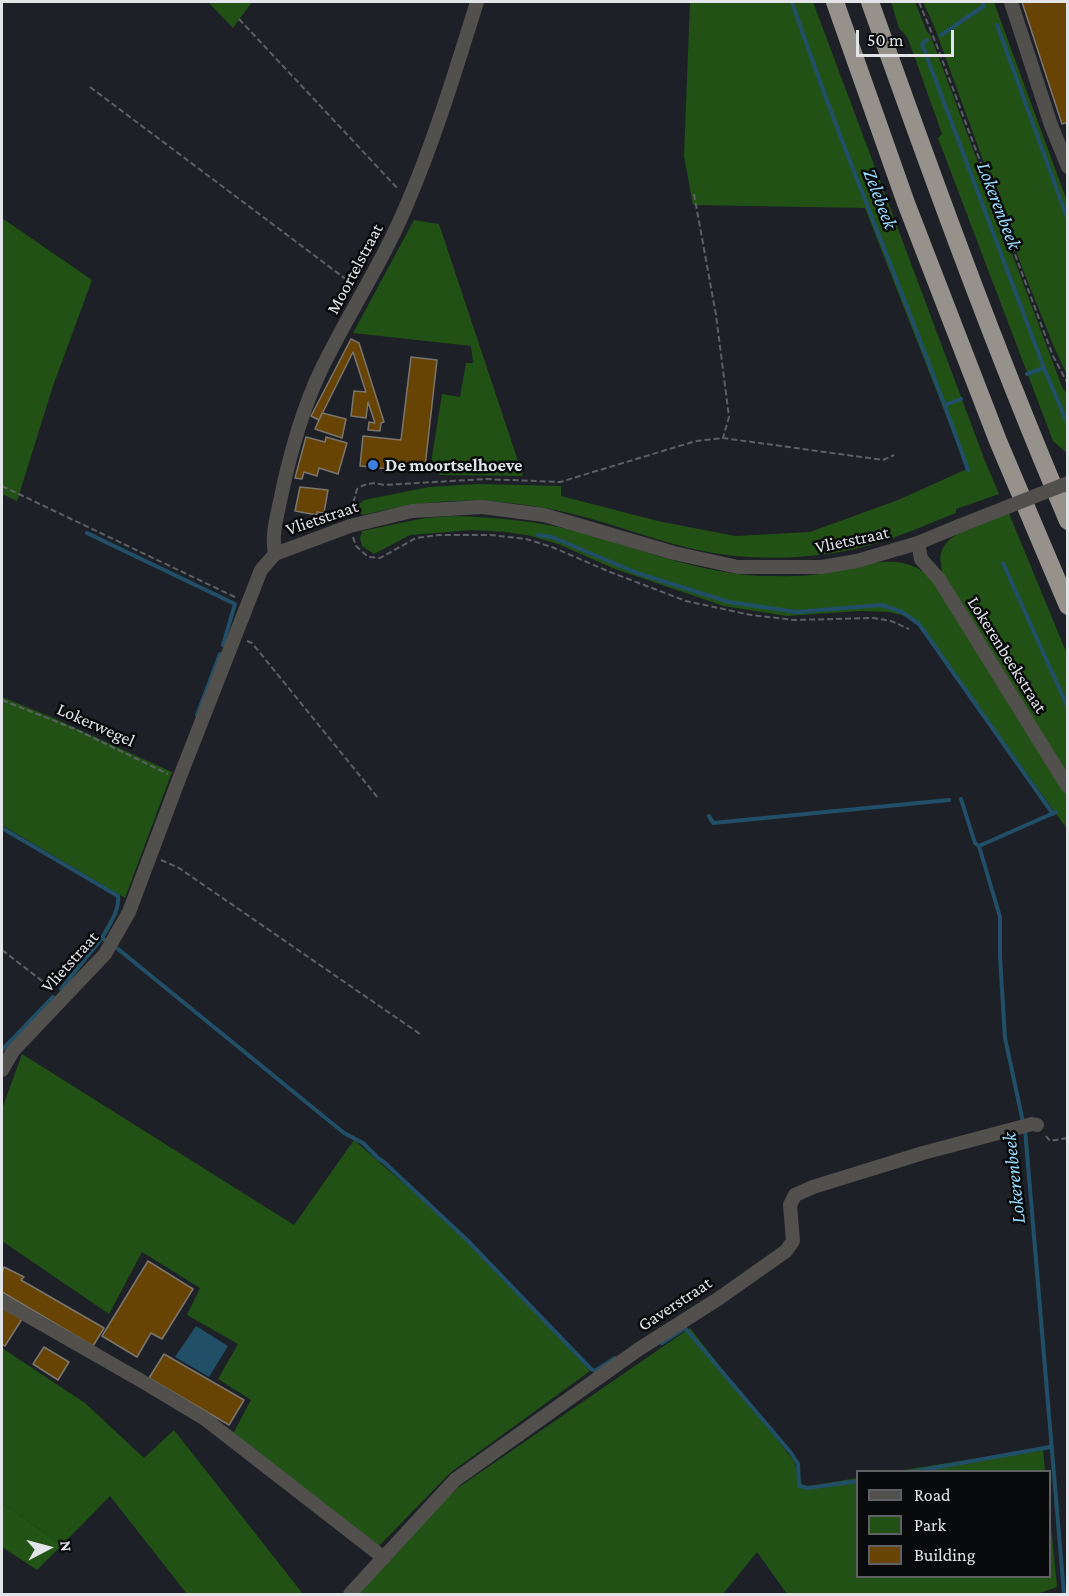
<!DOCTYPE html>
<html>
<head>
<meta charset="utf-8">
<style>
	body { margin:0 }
	#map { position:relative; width:1069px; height:1596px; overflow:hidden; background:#1d2026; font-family:"Crimson Pro",serif }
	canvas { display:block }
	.frame { position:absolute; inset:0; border:3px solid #e2e4e8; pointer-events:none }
	.legend { position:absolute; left:856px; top:1470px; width:195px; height:108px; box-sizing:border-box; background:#090a0c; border:2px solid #606164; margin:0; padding:8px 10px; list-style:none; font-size:18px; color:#e2e4e8 }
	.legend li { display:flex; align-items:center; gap:12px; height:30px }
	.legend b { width:30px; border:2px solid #606164 }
	.north { position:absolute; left:18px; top:1518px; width:60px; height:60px; -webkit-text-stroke:4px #090a0c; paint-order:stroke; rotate:84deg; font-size:16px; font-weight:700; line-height:24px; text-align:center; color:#e2e4e8 }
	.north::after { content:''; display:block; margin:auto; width:21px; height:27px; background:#e2e4e8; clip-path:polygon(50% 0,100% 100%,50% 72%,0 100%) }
	.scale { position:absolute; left:856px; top:30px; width:98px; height:27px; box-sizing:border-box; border:3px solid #e2e4e8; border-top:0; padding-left:8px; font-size:18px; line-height:21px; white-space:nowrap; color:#e2e4e8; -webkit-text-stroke:4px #090a0c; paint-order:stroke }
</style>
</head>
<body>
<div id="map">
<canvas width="1069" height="1596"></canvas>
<div class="frame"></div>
<ul class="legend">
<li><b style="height:8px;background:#52504d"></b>Road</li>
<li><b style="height:16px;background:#215114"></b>Park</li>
<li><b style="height:16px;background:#674404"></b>Building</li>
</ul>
<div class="north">N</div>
<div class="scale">50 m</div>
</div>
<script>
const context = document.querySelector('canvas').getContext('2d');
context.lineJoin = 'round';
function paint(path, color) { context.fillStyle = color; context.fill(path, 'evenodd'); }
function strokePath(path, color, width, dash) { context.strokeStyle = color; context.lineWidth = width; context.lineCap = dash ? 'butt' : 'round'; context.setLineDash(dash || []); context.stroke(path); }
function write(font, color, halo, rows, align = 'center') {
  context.font = font + ' "Crimson Pro",serif'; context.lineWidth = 5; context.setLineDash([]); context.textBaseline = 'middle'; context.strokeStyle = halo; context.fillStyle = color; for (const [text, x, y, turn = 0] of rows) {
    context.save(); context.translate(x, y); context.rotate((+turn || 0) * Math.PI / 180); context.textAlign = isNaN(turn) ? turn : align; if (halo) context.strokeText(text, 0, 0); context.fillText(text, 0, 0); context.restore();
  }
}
paint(new Path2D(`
	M208,2H252L233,28Z
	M690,2H813L985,461L999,494L956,509V513C927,524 897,538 867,546C825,557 779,560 736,556C693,552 650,537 609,524C524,498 450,492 363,515L357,510L359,504L364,500L429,487L478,484L561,486V496L658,521L735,536L810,532L898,500L967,469L865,208L693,205L684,156Z
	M891,2H915L927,32L930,34L1062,387L1067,394V453L1053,441L938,138L942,134L915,58L907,37L899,28Z
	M923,2H994L995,5L1067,201V375L1054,347L1023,270L934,26Z
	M2,218L92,280L53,386L17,501L2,494Z
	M414,220L439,224L523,476L440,475L433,470L432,457L442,394L460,397L466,363H473L471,346L353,333Z
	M1008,511L1067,654V780L943,577C942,569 939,560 941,553C948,530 988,520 1008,511Z
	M452,516C496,517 540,521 583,533C640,549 700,573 760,576C780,576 800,577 820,574C852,569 892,551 922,571C927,574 931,580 936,584L1067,795V829L926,634L910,617L889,612L860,611L787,616L724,606L615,569L558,544L531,536L507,532L472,530L410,535L374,554L362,546L360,538L362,531L425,518Z
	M2,697L49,716L172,772L125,898L2,825Z
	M22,1054L294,1225L354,1140L466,1238L590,1371L450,1473L376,1549L229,1441L251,1400L218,1379L238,1344L187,1315L200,1288L142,1252L109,1314L2,1241V1109Z
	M690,1328L794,1461L803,1487L857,1478L858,1576H1050V1514L1057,1587L1037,1594H787L757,1552L723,1594H358L436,1508L459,1487Z
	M2,1348L85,1403L144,1458L174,1430L303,1594H187L110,1496L62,1545L2,1503Z
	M1043,1448L1045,1471H897Z`), '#215114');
paint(new Path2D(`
	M2,1503L62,1545L37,1570L2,1547Z`), '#225415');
paint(new Path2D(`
	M196,1326L228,1346L209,1377L175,1357Z`), '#204f67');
strokePath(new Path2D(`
	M792,2C845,160 913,312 968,470
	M997,25L1068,220
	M941,35L984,6L982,2
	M927,40L922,44L1044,368L1027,374
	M1044,368L1068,425
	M945,405L961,399
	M87,533L235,604L223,645
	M538,535L552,537L637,573L729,602L796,612L882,605L902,612L919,624L1053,814
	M1003,563L1068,708
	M197,715L220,654
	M961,799L975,843L979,846
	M709,816L713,823L949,800
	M2,828L118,896C120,910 109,925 102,938L106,941
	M118,949L344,1133L363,1143L378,1158L385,1163L466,1239L591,1369L595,1371L615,1358
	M61,989L102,938
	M3,1049L53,997
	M1023,1122L1005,1038L1000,957V917L979,846L1056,812
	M1025,1129L1064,1594
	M662,1343L685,1328L791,1453L798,1464L799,1486L808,1488L858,1481
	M911,1472L1050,1447`), '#204f67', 4);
const building = new Path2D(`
	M1022,2H1068V122L1062,124Z
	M351,339L359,343L384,422L381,423L380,431L368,430L369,422L375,423L368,402L366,418L351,416L354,391L366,392L353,352L319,420L311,416Z
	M411,357L437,360L425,467L399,464V470L360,466L363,436L401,440Z
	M322,413L346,419L342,438L315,429Z
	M306,437L325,442L326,437L347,443L338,474L319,468L317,476L304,472L302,479L295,478Z
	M300,487L328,490L324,513L317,512V515L295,511Z
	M148,1261L193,1289L162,1339L151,1333L137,1357L102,1336Z
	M4,1267L24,1277L21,1280L104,1328L93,1346L2,1292V1272Z
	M2,1307L22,1319L5,1346L2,1344Z
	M44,1347L69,1362L58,1380L33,1364Z
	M164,1354L244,1400L229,1425L149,1378Z`);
paint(building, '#674404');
strokePath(building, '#7b766f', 1.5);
strokePath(new Path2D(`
	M919,2L937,46L1053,356L1068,384
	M239,19L399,190
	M90,87L351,283
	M694,194L716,315L729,417L723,438
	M2,486L237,598
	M351,511L357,489C366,483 372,482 384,485L485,479L560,482L696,441L723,438L883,460L894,455
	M353,537L356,546L368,557L380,558L416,538L439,535H491L526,539L552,547L610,572L686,601L751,615L794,620L873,618L891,621L909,629
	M247,641L252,643L378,798
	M2,700L75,729L168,774
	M161,860L179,868L420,1034
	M2,950L54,990
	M1046,1136L1050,1141L1068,1138`), '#5c5f64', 2, [6, 3]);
strokePath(new Path2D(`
	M1011,2L1051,125L1068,167
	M918,543L921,559L939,579L1068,787
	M275,554C271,533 278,513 282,492C291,450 303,408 321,370C348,314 383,262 407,204C435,139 456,69 477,2
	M2,1070L13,1051L105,954L129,912L179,779L261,570L275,554L350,526L412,511L482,507L544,515L674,553L738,567H822L857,561L918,543L959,526
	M2,1301L140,1380L205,1419L384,1558
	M350,1594L455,1480L639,1349L718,1299L786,1251L793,1241L790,1205L795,1195L813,1187L923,1153L1032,1124L1037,1125`), '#52504d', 14);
strokePath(new Path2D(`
	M835,2L906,203L998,441L1068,606
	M870,2C932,176 995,350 1068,521`), '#97918b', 18);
strokePath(new Path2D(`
	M959,526L1068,483`), '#52504d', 14);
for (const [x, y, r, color] of [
	[373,465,6,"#3f7fe0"]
]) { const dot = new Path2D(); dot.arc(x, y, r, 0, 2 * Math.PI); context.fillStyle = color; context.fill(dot); strokePath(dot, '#090a0c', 2); }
write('18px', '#e2e4e8', '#090a0c', [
	["Moortelstraat",355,269,-62],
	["Vlietstraat",322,518,-19],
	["Vlietstraat",852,540,-12],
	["Lokerenbeekstraat",1007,655,58],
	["Lokerwegel",96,725,24],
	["Vlietstraat",70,962,-48],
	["Gaverstraat",675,1304,-33]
]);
write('bold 18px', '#e2e4e8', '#090a0c', [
	["De moortselhoeve",385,465]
], 'left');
write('italic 20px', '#99dafe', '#090a0c', [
	["Zelebeek",880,199,69],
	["Lokerenbeek",999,206,69],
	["Lokerenbeek",1014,1178,-96]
]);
</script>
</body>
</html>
